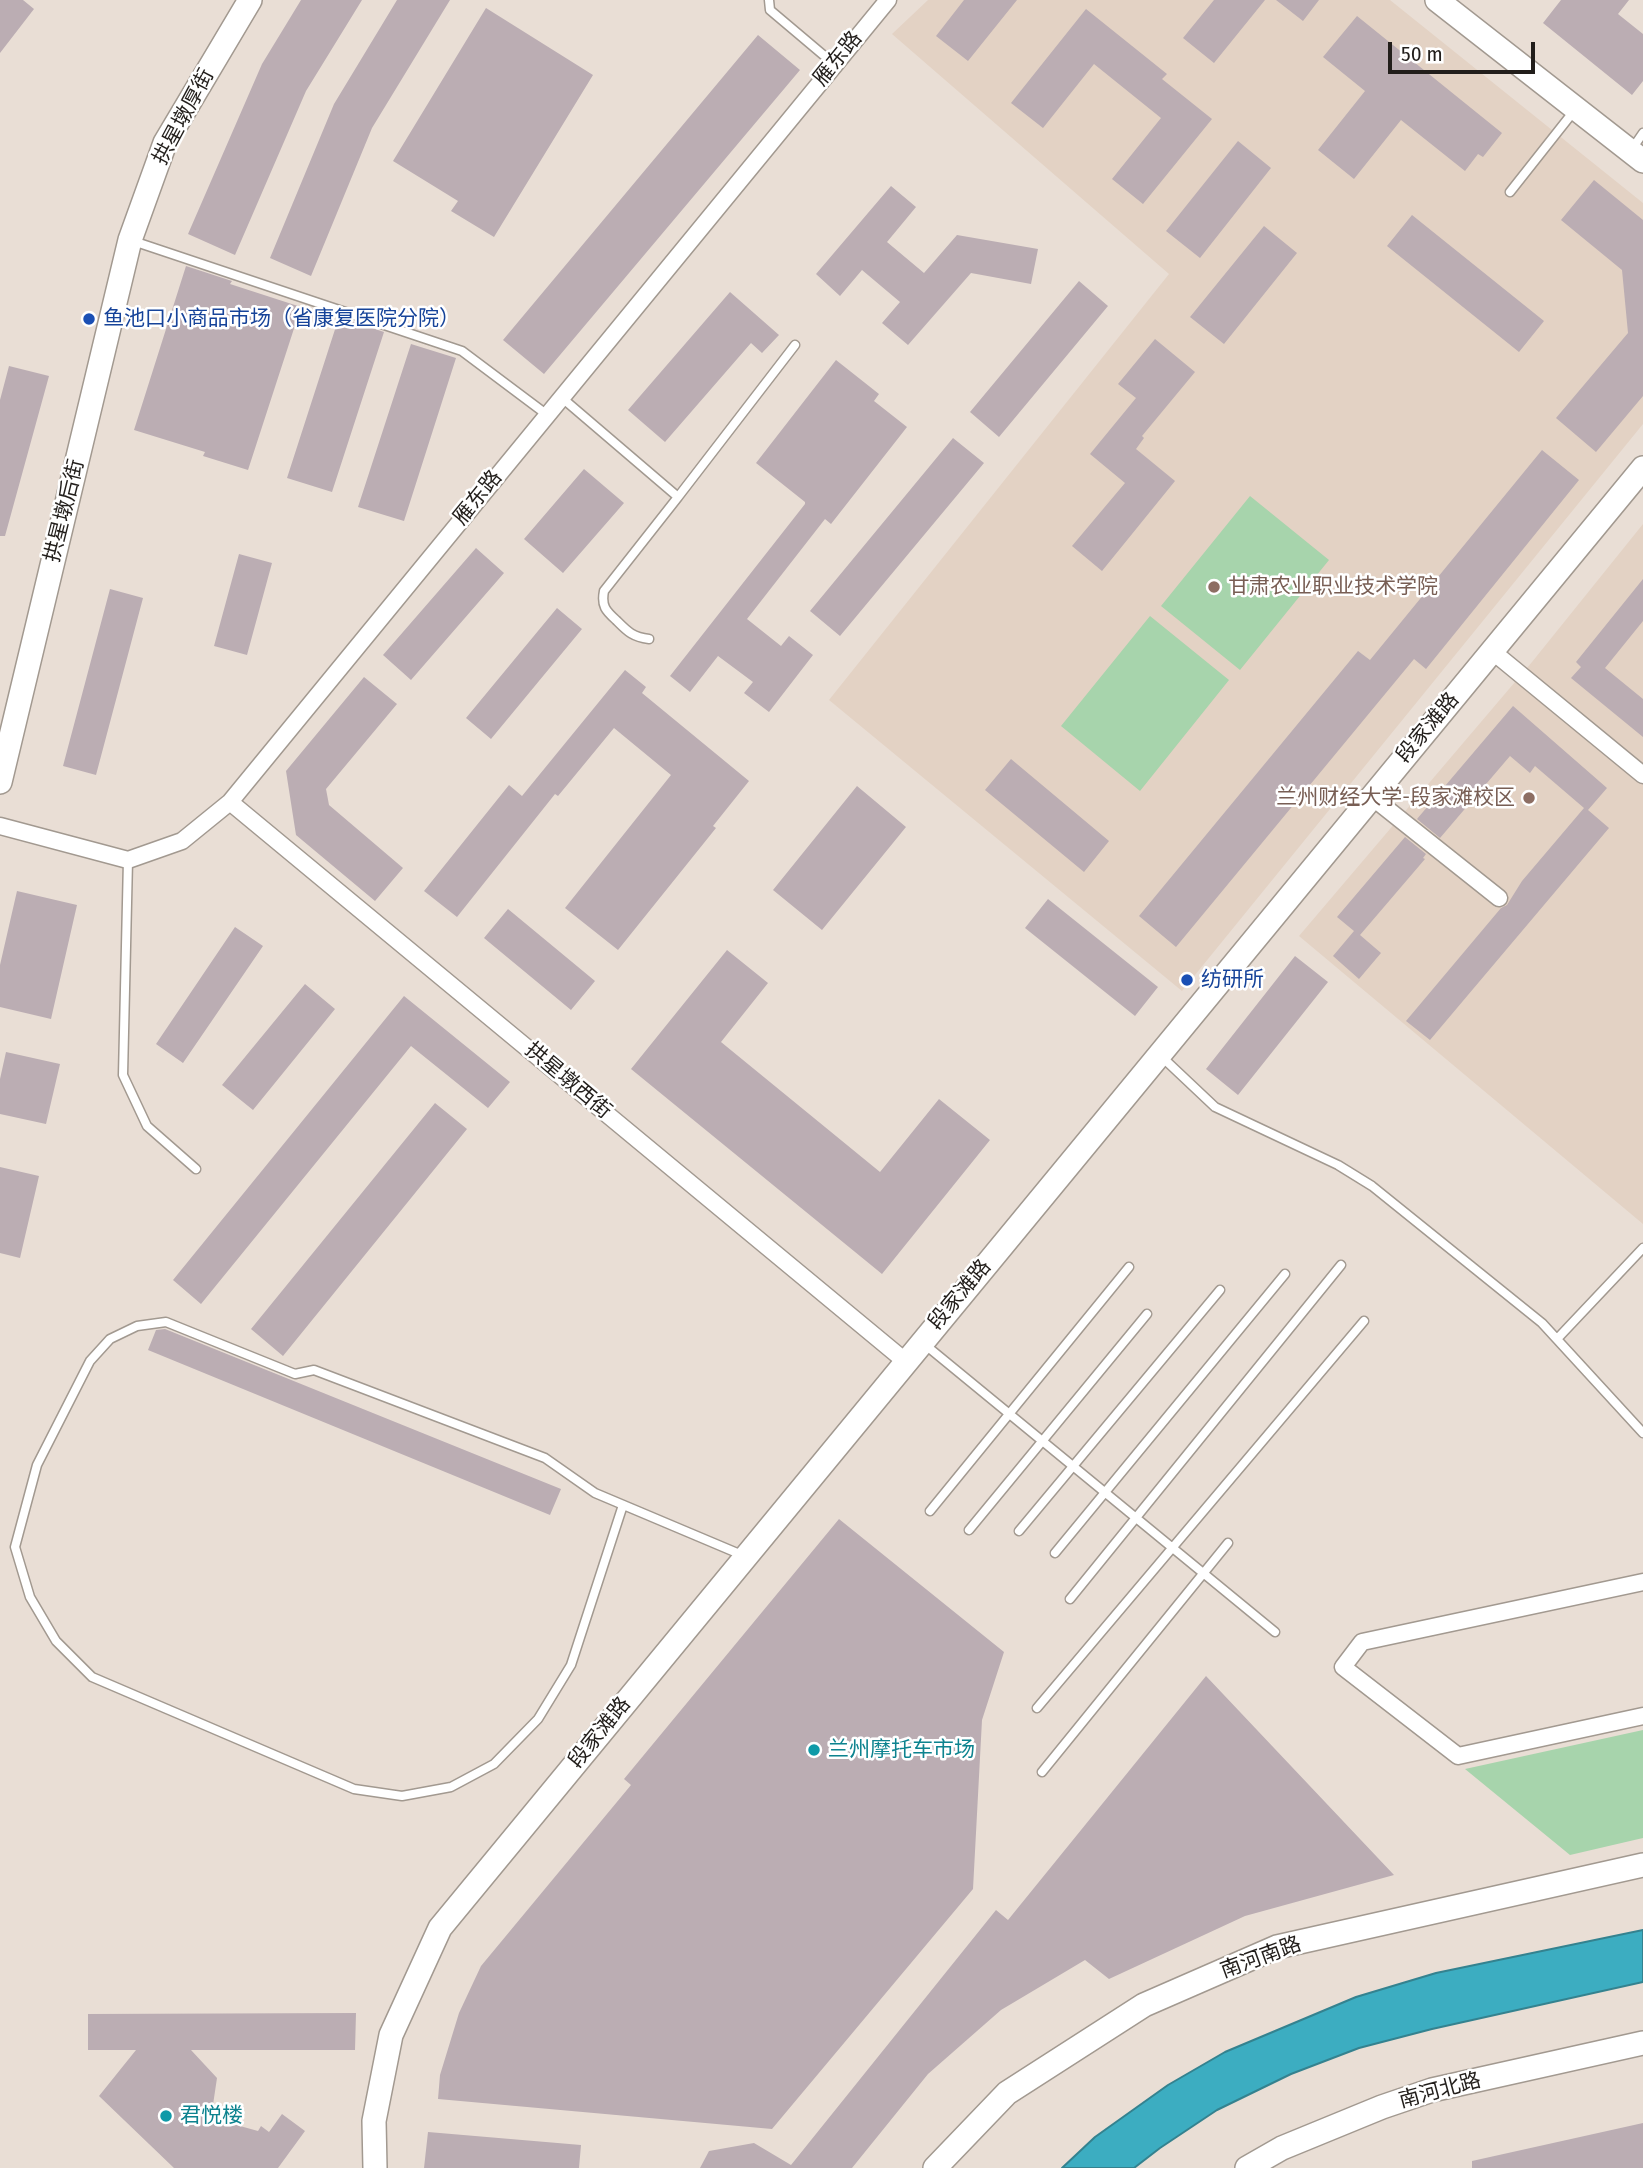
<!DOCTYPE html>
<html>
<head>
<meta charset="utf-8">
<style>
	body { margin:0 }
	#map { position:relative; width:1643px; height:2168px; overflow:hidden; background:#e9ded5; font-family:"Fira Sans Condensed",sans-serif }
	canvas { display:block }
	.scale { position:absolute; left:1388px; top:42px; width:147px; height:32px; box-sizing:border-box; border:4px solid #221e1b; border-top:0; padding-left:9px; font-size:21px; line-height:24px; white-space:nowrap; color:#221e1b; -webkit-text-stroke:5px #fff; paint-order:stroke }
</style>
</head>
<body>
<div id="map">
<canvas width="1643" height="2168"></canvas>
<div class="scale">50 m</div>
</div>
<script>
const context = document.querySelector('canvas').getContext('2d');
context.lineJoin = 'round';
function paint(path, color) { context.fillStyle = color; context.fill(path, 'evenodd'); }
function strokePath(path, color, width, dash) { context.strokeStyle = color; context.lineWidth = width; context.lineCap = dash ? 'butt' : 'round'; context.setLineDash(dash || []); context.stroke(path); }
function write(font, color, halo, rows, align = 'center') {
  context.font = font + ' "Fira Sans Condensed","Noto Sans SC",sans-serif'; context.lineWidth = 5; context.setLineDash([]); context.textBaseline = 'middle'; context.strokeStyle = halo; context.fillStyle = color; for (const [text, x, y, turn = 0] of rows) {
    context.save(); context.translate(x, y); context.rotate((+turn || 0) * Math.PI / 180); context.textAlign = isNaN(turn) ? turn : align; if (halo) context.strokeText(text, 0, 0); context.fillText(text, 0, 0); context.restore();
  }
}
paint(new Path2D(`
	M928,0H1390L1643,203V424L1182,991L829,700L1169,274L892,34Z
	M1643,524V1224L1299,936L1532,662Z`), '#e3d2c4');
paint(new Path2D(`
	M1250,496L1329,560L1240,670L1161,606Z
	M1150,616L1229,680L1140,791L1061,726Z
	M1643,1730V1838L1570,1855L1465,1769Z`), '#a7d4ac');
const water = new Path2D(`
	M1643,1930V1982L1432,2029L1359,2048L1291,2074L1217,2110L1160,2148L1134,2168H1062L1095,2137L1168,2085L1225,2052L1356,1997L1436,1973Z`);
paint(water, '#3cadc1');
strokePath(water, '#34828f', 2);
paint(new Path2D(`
	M0,0H23L34,9L0,53Z
	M301,0H362L306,91L235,255L188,234L262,64Z
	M397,0H450L372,128L311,276L270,258L334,104Z
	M964,0H1017L968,61L936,36Z
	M1214,0H1265L1214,63L1183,38Z
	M1276,0H1319L1303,21Z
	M1561,0H1629L1618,14L1643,34V81L1632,95L1543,23Z
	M486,8L593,75L494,237L451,211L458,201L393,161Z
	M1086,9L1167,74L1162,79L1212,119L1143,204L1112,179L1161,118L1094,64L1043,128L1011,103Z
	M1357,16L1502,133L1483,157L1478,154L1465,171L1401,120L1354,179L1318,150L1365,91L1323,57Z
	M758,35L800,70L544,374L503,340Z
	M1238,141L1271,168L1200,258L1166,231Z
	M1594,180L1643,220V396L1596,452L1556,418L1628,333L1622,270L1561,220Z
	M891,186L916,207L887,242L924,273L957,235L1038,249L1031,284L971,273L908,345L882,323L900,302L862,270L840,296L816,274Z
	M1412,215L1544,321L1519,352L1387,246Z
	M1264,226L1297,253L1224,344L1190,317Z
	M186,266L232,281L230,284L301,307L248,470L203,456L205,452L134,430Z
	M1079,281L1108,306L999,437L970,412Z
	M730,292L779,335L762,353L751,343L665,442L628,410Z
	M339,317L384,332L332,492L287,478Z
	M1155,339L1195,372L1142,436L1144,438L1136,449L1175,481L1102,571L1072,546L1125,483L1090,454L1136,398L1118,384Z
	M411,344L456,358L404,521L358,507Z
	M836,360L879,394L874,401L907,427L831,524L825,519L747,619L781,646L789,636L813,655L769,712L744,693L753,682L718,656L690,692L670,676L805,504V502L756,463Z
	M9,366L49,376L5,536H0V400Z
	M953,438L984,463L840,636L810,611Z
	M1542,450L1579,480L1426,669L1414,659L1176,947L1139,916L1358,651L1370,660Z
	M584,469L624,503L563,573L524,539Z
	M476,548L504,573L411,680L383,655Z
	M239,554L272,563L247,655L214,646Z
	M1643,579V621L1605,668L1643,699V737L1571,678L1581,667L1576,662Z
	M110,589L143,598L96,775L63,766Z
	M557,608L582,629L491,739L466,718Z
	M625,670L646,687L642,693L749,781L713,826L716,828L618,950L565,908L671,775L614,728L558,796L555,794L457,917L424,891L509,785L522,796Z
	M364,677L397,704L326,789L329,805L403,868L375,901L296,835L286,771Z
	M1513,706L1607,788L1588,810L1609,828L1430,1040L1406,1021L1501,908L1507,905L1522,881L1584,808L1535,766L1530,773L1510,756L1440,838L1417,819Z
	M1011,759L1109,841L1084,872L985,790Z
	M857,786L906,827L822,930L773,890Z
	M1405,837L1426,854L1423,858L1425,859L1360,935L1381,953L1359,979L1333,956L1354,931L1337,917Z
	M17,891L77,905L51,1019L0,1007V965Z
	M1048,899L1158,987L1135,1016L1025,928Z
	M508,909L595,981L571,1010L484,938Z
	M235,927L263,946L183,1063L156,1044Z
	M727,950L768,983L721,1042L880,1172L939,1099L990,1140L882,1274L631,1069Z
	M1295,956L1328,982L1238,1095L1206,1069Z
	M305,984L335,1009L253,1110L222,1085Z
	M404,996L510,1082L488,1108L411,1046L201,1304L173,1280Z
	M6,1052L60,1064L46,1124L0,1114V1079Z
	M435,1103L467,1129L283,1356L251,1329Z
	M0,1167L39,1176L20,1258L0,1253Z
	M165,1329L561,1489L550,1515L148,1350L156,1330Z
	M839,1519L1004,1652L982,1720L973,1889L772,2129L438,2099L440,2075L459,2013L481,1966L631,1785L624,1779Z
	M1206,1676L1394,1875L1245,1916L1109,1979L1085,1960L1001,2010L928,2074L852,2168H700L709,2151L754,2143L791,2165L996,1910L1008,1920Z
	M356,2013L355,2050H191L217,2078L211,2118L258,2131L261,2126L269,2132L282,2114L305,2131L278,2168H174L99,2096L136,2050H88V2014Z
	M1643,2123V2168H1472V2161Z
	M428,2132L581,2145L579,2168H424Z`), '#bbadb3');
const lane = new Path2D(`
	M769,0L770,10L834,64
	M1632,149L1643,133
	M1510,192L1574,111
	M133,241L462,351L546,414
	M561,397L678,497L795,345
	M649,639C632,637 627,631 616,620C606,611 601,606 604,591L678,497
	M128,860L123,1075L147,1126L196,1169
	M1162,1057L1215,1107L1338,1165L1372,1186L1542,1323L1643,1433
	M1557,1339L1643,1248
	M923,1343L1275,1632
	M623,1505L571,1665L538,1719L494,1764L451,1787L402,1796L354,1789L92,1677L56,1641L30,1597L15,1547L37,1465L90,1361L110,1339L137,1326L166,1322L295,1374L314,1370L545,1458L595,1493L742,1555
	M930,1511L1129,1267
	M969,1530L1147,1314
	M1019,1531L1220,1290
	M1055,1553L1285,1274
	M1070,1599L1341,1265
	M1037,1708L1364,1321
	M1042,1772L1228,1543`);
const street = new Path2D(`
	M1492,651L1643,775
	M1372,797L1499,898
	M230,802L905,1361
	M0,826L128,860L182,841L230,802L888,0
	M1643,1582L1362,1642L1343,1667L1458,1756L1643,1716`);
const secondary = new Path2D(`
	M1437,0L1643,161
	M0,782L130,240L165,143L250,0
	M375,2168L374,2121L391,2035L440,1928L1643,468
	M935,2168L1007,2093L1144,2005L1277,1947L1643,1865
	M1247,2168L1282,2148L1382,2107L1432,2090L1643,2043`);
strokePath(lane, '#a29990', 11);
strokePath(street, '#a29990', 19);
strokePath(secondary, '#a29990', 26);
strokePath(lane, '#fff', 8);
strokePath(street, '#fff', 16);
strokePath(secondary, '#fff', 23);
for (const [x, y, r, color] of [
	[89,319,7,"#1a4fb4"],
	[1214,587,7,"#8d6e63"],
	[1529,798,7,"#8d6e63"],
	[1187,980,7,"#1a4fb4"],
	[814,1750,7,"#0f9aa8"],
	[166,2116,7,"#0f9aa8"]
]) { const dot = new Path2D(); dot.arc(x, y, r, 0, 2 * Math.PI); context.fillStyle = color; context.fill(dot); strokePath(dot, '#fff', 2.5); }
write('21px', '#221e1b', '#fff', [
	["雁东路",838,59,-51],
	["拱星墩厚街",184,117,-62],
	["雁东路",478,498,-51],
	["拱星墩后街",65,511,-76],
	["段家滩路",1428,728,-50],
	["拱星墩西街",568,1081,40],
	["段家滩路",960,1295,-50],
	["段家滩路",600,1733,-51],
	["南河南路",1261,1958,-20],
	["南河北路",1440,2091,-15]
]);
write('21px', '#164399', '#fff', [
	["鱼池口小商品市场（省康复医院分院）",103,319],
	["纺研所",1201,980]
], 'left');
write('21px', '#785e54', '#fff', [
	["甘肃农业职业技术学院",1228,587],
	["兰州财经大学-段家滩校区",1515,798,"right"]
], 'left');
write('21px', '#0d838f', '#fff', [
	["兰州摩托车市场",828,1750],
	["君悦楼",180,2116]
], 'left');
</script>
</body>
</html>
